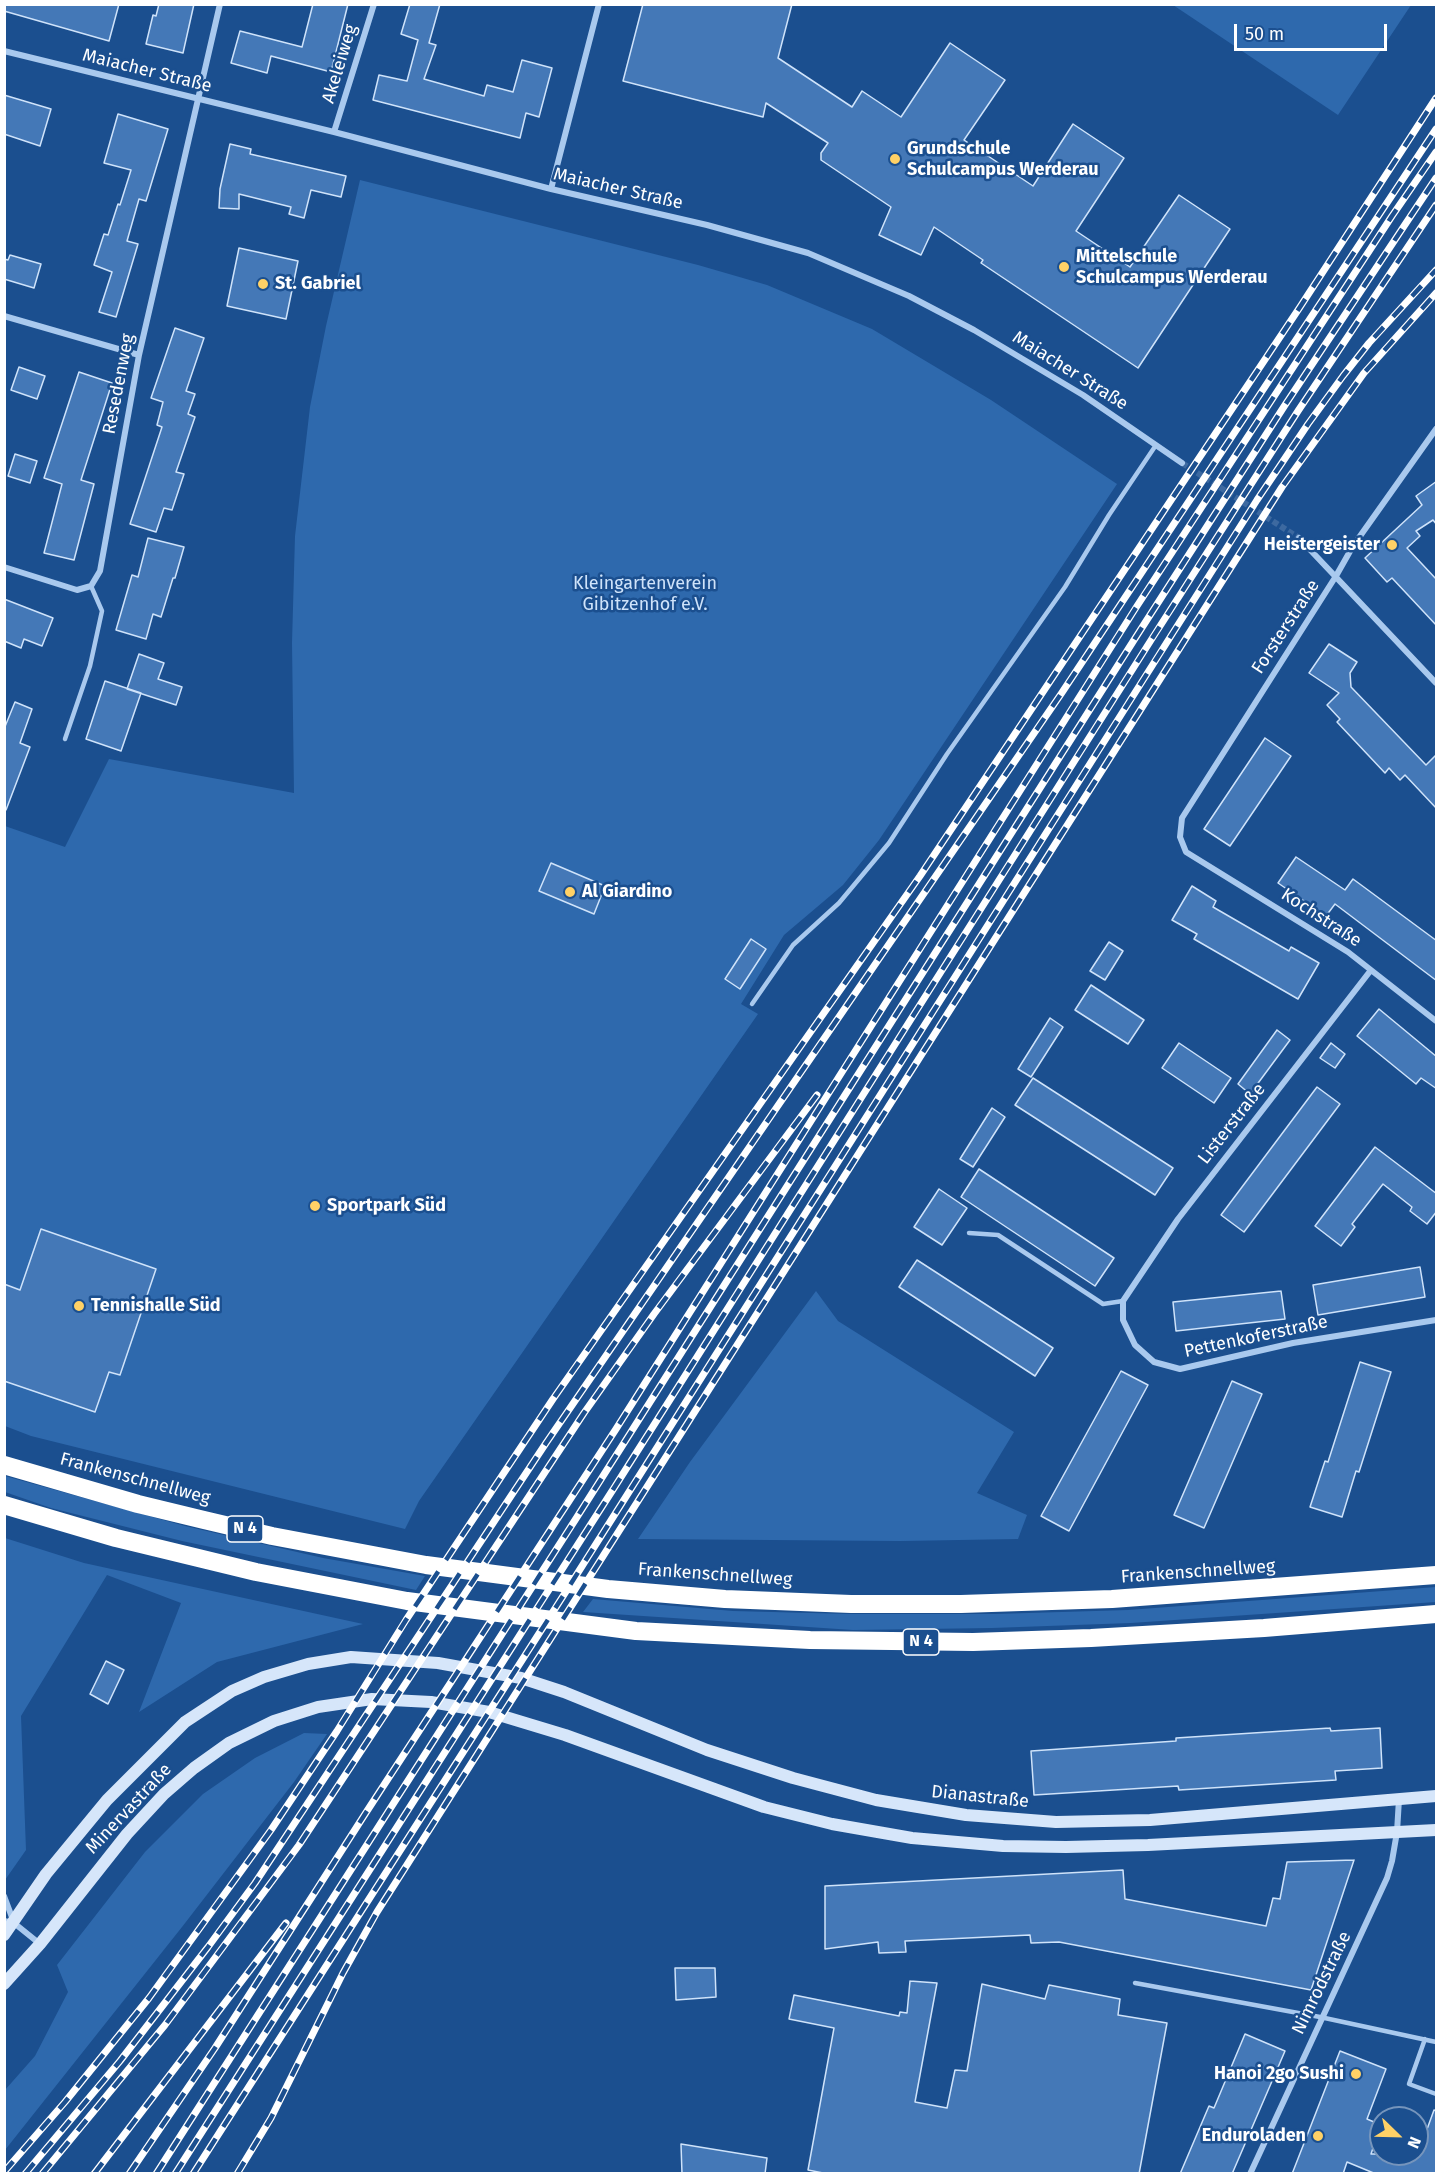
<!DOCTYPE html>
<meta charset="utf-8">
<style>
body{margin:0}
#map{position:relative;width:1441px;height:2178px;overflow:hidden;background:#1b4f8f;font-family:"Fira Sans",sans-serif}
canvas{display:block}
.frame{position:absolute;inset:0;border:6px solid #fff;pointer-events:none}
.north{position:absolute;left:1369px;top:2106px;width:60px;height:60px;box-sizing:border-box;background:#1b4f8f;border:2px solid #7695bc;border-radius:50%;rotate:113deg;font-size:16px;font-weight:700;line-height:24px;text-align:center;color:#fff}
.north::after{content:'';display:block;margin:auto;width:21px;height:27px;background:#ffd166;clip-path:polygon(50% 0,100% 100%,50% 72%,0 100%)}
.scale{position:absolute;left:1234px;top:24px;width:153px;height:27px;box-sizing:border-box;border:3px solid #fff;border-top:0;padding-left:8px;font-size:18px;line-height:21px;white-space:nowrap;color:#fff;-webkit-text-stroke:4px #1b4f8f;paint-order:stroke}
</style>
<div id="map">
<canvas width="1441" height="2178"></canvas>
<div class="frame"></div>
<div class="north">N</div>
<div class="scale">50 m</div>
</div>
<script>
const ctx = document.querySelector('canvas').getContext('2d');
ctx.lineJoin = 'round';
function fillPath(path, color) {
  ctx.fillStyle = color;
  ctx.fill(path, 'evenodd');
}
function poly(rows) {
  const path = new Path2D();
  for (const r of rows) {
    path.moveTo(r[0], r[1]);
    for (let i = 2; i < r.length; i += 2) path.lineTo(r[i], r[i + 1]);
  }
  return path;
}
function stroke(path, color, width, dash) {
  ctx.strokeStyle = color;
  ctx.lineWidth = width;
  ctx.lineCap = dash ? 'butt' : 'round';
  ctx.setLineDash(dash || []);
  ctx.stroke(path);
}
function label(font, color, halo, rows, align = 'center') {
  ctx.font = font + ' "Fira Sans",sans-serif';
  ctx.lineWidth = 5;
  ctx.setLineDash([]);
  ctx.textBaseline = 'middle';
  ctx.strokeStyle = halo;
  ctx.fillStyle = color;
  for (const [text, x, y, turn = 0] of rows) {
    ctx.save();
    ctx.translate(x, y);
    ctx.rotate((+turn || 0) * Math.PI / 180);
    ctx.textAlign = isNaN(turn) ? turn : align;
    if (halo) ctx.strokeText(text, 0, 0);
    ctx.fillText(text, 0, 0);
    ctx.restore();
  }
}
fillPath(poly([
 [1173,5,1411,5,1338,115],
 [360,180,698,265,767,285,872,329,991,400,1117,484,879,840,843,885,784,935,741,1004,758,1014,419,1501,405,1529,31,1436,5,1426,5,826,65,847,109,759,294,793,292,643,295,536,310,407,326,326],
 [816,1291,838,1321,1014,1432,977,1493,1027,1515,1018,1539,901,1541,638,1539,690,1462],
 [5,1476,185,1526,323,1558,425,1576,416,1590,182,1541,51,1508,5,1492],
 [5,1538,84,1563,363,1624,217,1662,139,1712,181,1603,107,1575,21,1716,26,1850,5,1880],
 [1436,1587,1436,1602,1131,1623,992,1628,853,1630,583,1612,593,1599,733,1611,850,1614,995,1614,1128,1610],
 [304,1733,327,1734,294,1782,182,1927,5,2150,5,2090,35,2056,68,1992,57,1965,145,1852,203,1794,255,1758]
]), '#2e69ad');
const building = poly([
 [4,4,119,4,109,41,4,11,4,4],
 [159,4,194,4,183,53,146,44,153,15,156,16,159,4],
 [313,4,348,4,331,72,271,56,267,73,231,63,240,31,302,47,313,4],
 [410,4,440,4,429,43,436,45,424,79,484,96,487,85,513,92,522,60,552,68,539,117,526,113,520,138,373,100,379,75,407,81,418,40,401,34,410,4],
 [643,4,792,4,778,58,852,107,862,91,901,117,950,43,1005,80,964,140,1033,186,1073,124,1124,158,1076,231,1130,267,1179,195,1230,229,1138,368,981,263,983,260,934,227,921,255,879,235,891,207,821,160,821,153,828,143,766,103,763,117,623,81,643,4],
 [4,95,51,109,40,146,4,134,4,95],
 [118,114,168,129,146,201,139,199,127,241,138,244,116,317,99,312,112,272,94,265,104,234,108,235,118,204,120,205,131,170,104,163,118,114],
 [230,144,251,149,250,154,346,176,341,197,311,190,304,218,289,214,291,207,239,194,239,209,219,208,220,189,230,144],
 [239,248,298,261,286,319,227,306,239,248],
 [10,255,41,264,34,288,4,279,4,259,8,260,10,255],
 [175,328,204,338,186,391,195,394,188,414,195,417,176,472,184,474,172,510,164,508,156,532,130,524,162,427,157,425,163,402,151,398,175,328],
 [19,367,45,376,37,399,11,390,19,367],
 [79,372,112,383,81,480,94,484,74,560,44,553,62,484,44,478,79,372],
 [15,454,37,461,30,483,8,476,15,454],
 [1437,481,1437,525,1433,520,1416,531,1420,536,1407,548,1437,580,1437,626,1392,578,1387,582,1365,558,1422,505,1416,496,1437,481],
 [148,538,184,547,175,578,173,578,161,617,153,614,146,639,116,630,132,575,138,577,148,538],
 [4,599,53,618,42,646,24,639,21,648,4,641,4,599],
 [1329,644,1357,662,1350,673,1351,687,1426,765,1437,754,1437,809,1405,775,1400,780,1389,768,1385,773,1337,722,1340,719,1327,705,1339,693,1309,673,1329,644],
 [139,654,164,663,158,679,182,687,176,705,127,689,139,654],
 [105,681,141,693,121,751,86,739,105,681],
 [15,702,32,709,20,743,30,747,6,810,4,810,4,729,15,702],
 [1265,738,1291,756,1230,846,1204,829,1265,738],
 [1296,857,1345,890,1353,879,1437,941,1437,981,1335,904,1326,916,1278,883,1296,857],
 [551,863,605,886,594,914,539,891,551,863],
 [1192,886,1216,901,1213,907,1289,951,1291,947,1319,963,1298,999,1194,939,1197,934,1172,920,1192,886],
 [751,939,766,949,740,989,725,979,751,939],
 [1109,942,1123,951,1105,980,1090,971,1109,942],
 [1091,985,1144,1020,1128,1044,1075,1010,1091,985],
 [1379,1009,1437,1057,1437,1089,1421,1078,1416,1084,1357,1036,1379,1009],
 [1050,1018,1063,1027,1031,1077,1018,1069,1050,1018],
 [1277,1030,1290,1040,1250,1094,1238,1084,1277,1030],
 [1179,1043,1231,1078,1214,1103,1162,1068,1179,1043],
 [1331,1043,1345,1054,1335,1068,1320,1058,1331,1043],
 [1033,1078,1173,1168,1155,1195,1015,1105,1033,1078],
 [1317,1087,1340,1104,1244,1232,1221,1215,1317,1087],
 [992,1108,1005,1117,973,1167,960,1159,992,1108],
 [1375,1147,1437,1194,1437,1211,1427,1224,1410,1211,1412,1207,1383,1184,1352,1224,1355,1227,1341,1246,1315,1226,1375,1147],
 [979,1169,1114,1258,1095,1286,961,1197,979,1169],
 [939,1189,967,1208,942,1245,914,1227,939,1189],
 [41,1229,156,1269,120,1375,109,1372,95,1412,4,1381,4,1284,20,1290,41,1229],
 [917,1260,1053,1348,1035,1376,899,1287,917,1260],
 [1420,1267,1425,1297,1318,1315,1313,1285,1420,1267],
 [1281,1291,1285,1319,1176,1331,1173,1302,1281,1291],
 [1360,1362,1391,1372,1359,1472,1356,1471,1342,1517,1310,1507,1325,1461,1328,1462,1360,1362],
 [1121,1371,1148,1385,1069,1531,1041,1516,1121,1371],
 [1232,1381,1262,1394,1204,1528,1174,1515,1232,1381],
 [106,1661,124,1670,108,1704,90,1694,106,1661],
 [1330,1728,1331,1731,1380,1728,1382,1768,1335,1771,1336,1780,1179,1790,1178,1786,1034,1795,1031,1751,1176,1741,1176,1738,1330,1728],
 [1354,1860,1311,1990,1059,1942,1031,1943,1030,1935,905,1941,906,1952,879,1953,878,1942,825,1949,825,1886,1123,1870,1125,1899,1266,1926,1273,1898,1280,1899,1287,1862,1354,1860],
 [675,1968,715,1968,716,1997,676,2000,675,1968],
 [910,1981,937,1983,915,2102,947,2108,955,2070,967,2071,982,1984,1045,1999,1049,1985,1120,1999,1118,2015,1167,2023,1139,2174,828,2174,808,2170,834,2028,789,2019,794,1995,899,2016,900,2012,907,2013,910,1981],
 [1245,2034,1285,2051,1232,2174,1180,2174,1209,2106,1214,2108,1245,2034],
 [1340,2051,1386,2069,1367,2119,1381,2125,1371,2154,1417,2154,1417,2142,1422,2143,1434,2110,1437,2111,1437,2174,1376,2174,1347,2162,1343,2174,1292,2174,1340,2051],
 [681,2144,767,2158,765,2174,682,2174,681,2144]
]);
fillPath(building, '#4478b7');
stroke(building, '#cfe3fa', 1.5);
stroke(poly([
 [1182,463,1299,538]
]), '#3d69a0', 6, [6, 3]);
stroke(poly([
 [65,739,90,666,102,611,91,586],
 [752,1004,793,945,839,903,889,843,947,754,1065,587,1109,515,1156,445],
 [969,1233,998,1235,1103,1304,1123,1301],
 [1135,1983,1320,2017,1436,2042],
 [1425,2039,1409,2084,1436,2094]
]), '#a9c9ee', 4.5);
stroke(poly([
 [4,51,334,132,551,189,707,225,808,253,909,296,974,330,1083,395,1182,463],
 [334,132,374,4],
 [551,189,599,4],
 [4,316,139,355],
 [1436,429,1353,546,1336,576,1182,818,1180,837,1186,852,1348,952,1436,1021],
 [1299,538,1436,683],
 [4,567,77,590,91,586,100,571,139,355,220,4],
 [1371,970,1178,1219,1123,1301,1123,1320,1135,1345,1154,1362,1180,1369,1293,1343,1436,1320],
 [4,1896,13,1920],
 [4,1921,14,1923,40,1944],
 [1250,2174,1387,1878,1392,1861,1397,1832,1399,1799]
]), '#a9c9ee', 6);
stroke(poly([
 [4,1935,46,1874,107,1800,185,1722,232,1691,264,1677,308,1664,351,1657,438,1663,521,1678,564,1692,707,1750,793,1778,876,1800,966,1815,1056,1822,1150,1820,1436,1796],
 [4,1984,40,1944,127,1834,164,1794,194,1768,229,1743,274,1721,318,1707,372,1699,431,1702,489,1712,565,1735,764,1807,832,1824,912,1838,1003,1846,1066,1847,1148,1845,1436,1830]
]), '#d6e6fa', 12);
stroke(poly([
 [4,1465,138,1504,204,1520,272,1536,426,1565,608,1589,725,1599,851,1604,961,1604,1112,1599,1436,1575],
 [4,1505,116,1538,256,1572,407,1601,636,1631,810,1640,973,1642,1091,1638,1264,1628,1436,1614]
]), '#fff', 18);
const rail = poly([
 [4,2172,65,2102,149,1998,271,1830,337,1731,406,1620,553,1399,920,876,1300,307,1436,98],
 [25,2174,120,2061,208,1947,255,1883,546,1443,1061,694,1436,129],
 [42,2174,165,2025,299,1845,584,1413,654,1314,817,1095],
 [94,2174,286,1923],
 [129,2174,215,2048,367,1811,616,1429,1137,606,1392,216,1436,152],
 [156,2174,577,1517,1134,640,1285,405,1436,178],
 [175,2174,614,1488,1153,637,1298,411,1436,205],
 [193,2174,565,1593,1257,500,1308,424,1343,376,1369,343,1436,270],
 [237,2174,271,2118,343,1973,377,1912,1282,487,1364,373,1436,293]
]);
stroke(rail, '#fff', 7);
stroke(rail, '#1b4f8f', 4.5, [14]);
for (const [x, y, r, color] of [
 [895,159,6,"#ffd166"],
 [1064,267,6,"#ffd166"],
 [263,284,6,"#ffd166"],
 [1392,545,6,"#ffd166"],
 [570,892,6,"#ffd166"],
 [315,1206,6,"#ffd166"],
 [79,1306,6,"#ffd166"],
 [1356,2074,6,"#ffd166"],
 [1318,2136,6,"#ffd166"]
]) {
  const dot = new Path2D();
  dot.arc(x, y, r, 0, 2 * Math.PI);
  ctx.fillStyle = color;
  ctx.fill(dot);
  stroke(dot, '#1b4f8f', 2);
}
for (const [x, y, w] of [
 [245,1529,36],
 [921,1642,36]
]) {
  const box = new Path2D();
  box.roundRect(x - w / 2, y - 13, w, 26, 4.5);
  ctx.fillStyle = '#1b4f8f';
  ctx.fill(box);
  stroke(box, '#fff', 1.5);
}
label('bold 16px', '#fff', null, [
 ["N 4",245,1529],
 ["N 4",921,1642]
]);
label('18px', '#fff', '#1b4f8f', [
 ["Akeleiweg",340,64,-73],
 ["Maiacher Straße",147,71,14],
 ["Maiacher Straße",618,189,13],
 ["Maiacher Straße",1070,371,32],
 ["Resedenweg",119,384,-79],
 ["Forsterstraße",1286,627,-57],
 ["Kochstraße",1321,918,33],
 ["Listerstraße",1232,1124,-52],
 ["Pettenkoferstraße",1256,1337,-12],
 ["Frankenschnellweg",135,1479,15],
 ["Frankenschnellweg",1198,1572,-4],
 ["Frankenschnellweg",715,1575,4],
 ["Dianastraße",980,1797,6],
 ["Minervastraße",129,1809,-47],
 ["Nimrodstraße",1322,1983,-64]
]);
label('bold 18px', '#fff', '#1b4f8f', [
 ["Grundschule",907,149],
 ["Schulcampus Werderau",907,170],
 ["Mittelschule",1076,257],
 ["Schulcampus Werderau",1076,278],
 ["St. Gabriel",275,284],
 ["Heistergeister",1380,545,"right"],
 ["Al Giardino",582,892],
 ["Sportpark Süd",327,1206],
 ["Tennishalle Süd",91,1306],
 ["Hanoi 2go Sushi",1344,2074,"right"],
 ["Enduroladen",1306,2136,"right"]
], 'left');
label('18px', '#cfe3fa', '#1b4f8f', [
 ["Kleingartenverein",645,584],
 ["Gibitzenhof e.V.",645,605]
]);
</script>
